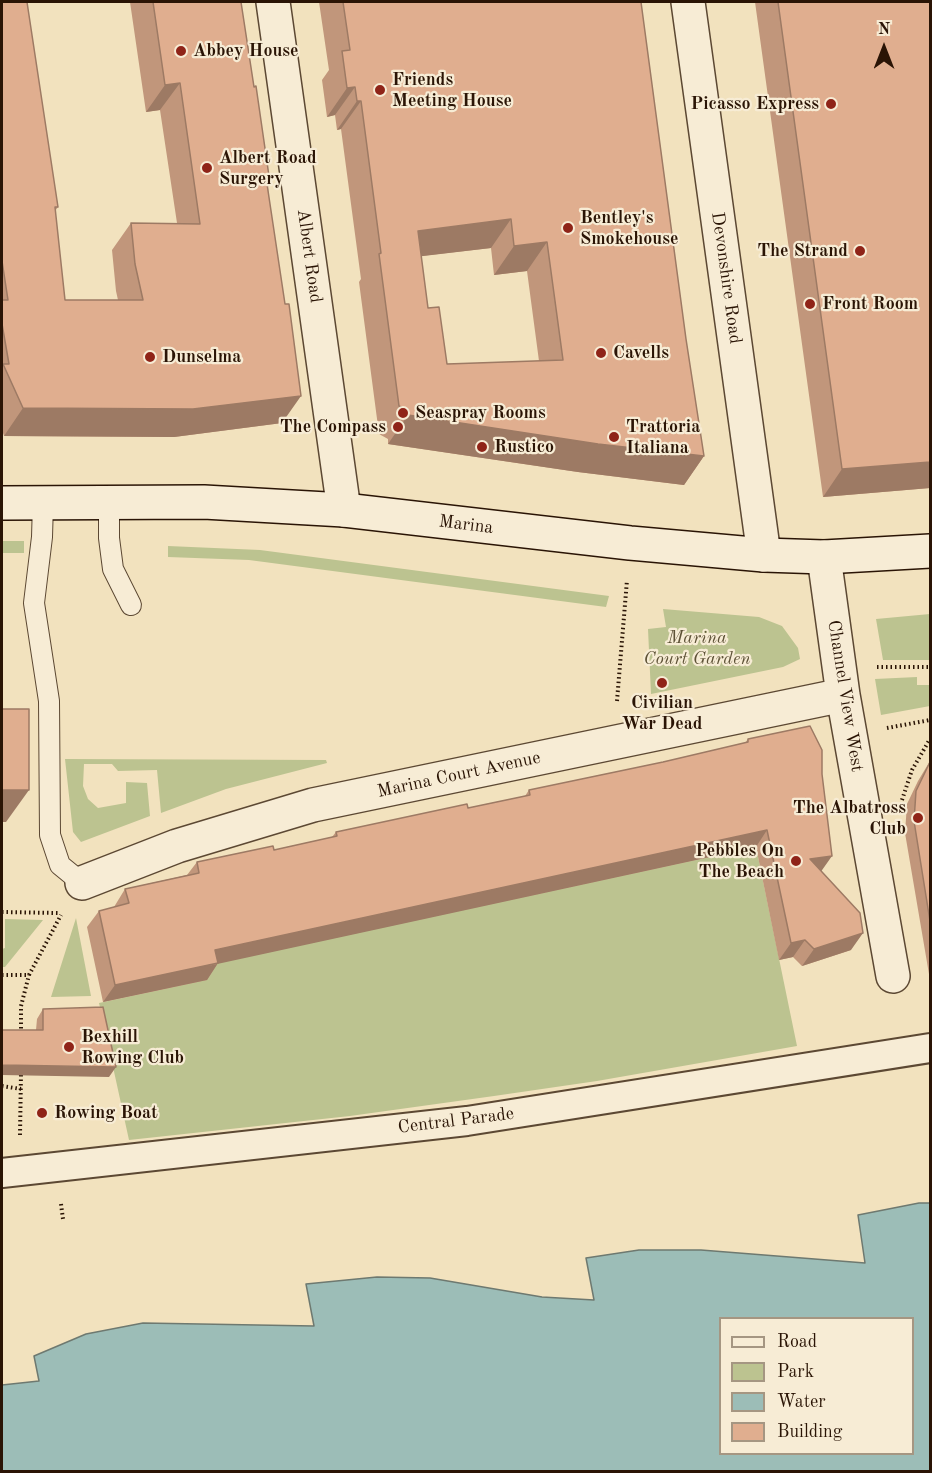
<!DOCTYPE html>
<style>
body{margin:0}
#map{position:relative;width:932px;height:1473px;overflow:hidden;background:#f2e2be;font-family:"Old Standard TT",serif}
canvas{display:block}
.frame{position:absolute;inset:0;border:3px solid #2a1405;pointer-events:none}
.legend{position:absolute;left:719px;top:1317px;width:195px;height:138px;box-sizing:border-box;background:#f7ecd5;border:2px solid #a59682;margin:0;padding:8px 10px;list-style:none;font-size:18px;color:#2a1405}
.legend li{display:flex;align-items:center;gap:12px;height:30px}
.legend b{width:30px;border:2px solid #a59682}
.north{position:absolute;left:854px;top:18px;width:60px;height:60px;-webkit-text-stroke:4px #f7ecd5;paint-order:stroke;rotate:0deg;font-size:16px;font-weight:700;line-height:24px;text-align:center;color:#2a1405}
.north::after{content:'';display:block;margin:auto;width:21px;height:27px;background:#2a1405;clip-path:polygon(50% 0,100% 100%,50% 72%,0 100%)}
</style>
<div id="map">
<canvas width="932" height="1473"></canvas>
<div class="frame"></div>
<ul class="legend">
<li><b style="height:8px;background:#f7ecd5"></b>Road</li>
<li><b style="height:16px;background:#bcc390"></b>Park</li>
<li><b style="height:16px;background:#9cbdb7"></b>Water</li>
<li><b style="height:16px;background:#e0ae8f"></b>Building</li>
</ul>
<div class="north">N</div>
</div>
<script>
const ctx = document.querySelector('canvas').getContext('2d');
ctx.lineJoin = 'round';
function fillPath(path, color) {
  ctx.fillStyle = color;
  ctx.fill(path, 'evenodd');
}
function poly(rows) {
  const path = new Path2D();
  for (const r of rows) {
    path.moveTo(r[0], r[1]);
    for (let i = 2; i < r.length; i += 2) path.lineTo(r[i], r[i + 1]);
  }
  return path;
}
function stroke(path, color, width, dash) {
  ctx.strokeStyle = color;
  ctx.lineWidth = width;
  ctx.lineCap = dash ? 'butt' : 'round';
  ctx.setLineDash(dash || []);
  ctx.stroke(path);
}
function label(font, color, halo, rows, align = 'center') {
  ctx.font = font + ' "Old Standard TT",serif';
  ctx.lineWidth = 4.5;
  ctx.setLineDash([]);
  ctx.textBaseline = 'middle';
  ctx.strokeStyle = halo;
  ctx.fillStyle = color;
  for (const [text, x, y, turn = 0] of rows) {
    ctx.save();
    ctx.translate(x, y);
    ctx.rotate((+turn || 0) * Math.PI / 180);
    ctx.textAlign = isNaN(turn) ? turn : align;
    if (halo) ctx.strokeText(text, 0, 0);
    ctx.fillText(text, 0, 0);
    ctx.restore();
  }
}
fillPath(poly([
 [2,541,24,541,24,553,2,553],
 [168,546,260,550,609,596,606,607,249,560,168,557],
 [663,609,759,617,782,626,798,648,800,659,783,667,651,694,648,629,666,627],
 [930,614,930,660,883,660,876,619],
 [917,677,917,685,930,685,930,706,881,715,875,679],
 [65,759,326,760,327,763,226,789,161,813,157,770,118,771,112,764,84,764,83,786,88,799,98,808,126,803,126,782,147,783,150,816,81,842,73,832],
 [756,847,797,1046,597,1081,494,1096,350,1116,129,1140,99,1003,206,980,203,966],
 [76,918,91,996,51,997],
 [5,919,43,920,5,967,2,967,2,949,5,948]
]), '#bcc390');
const water = poly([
 [919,1203,930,1203,930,1471,2,1471,2,1385,39,1381,34,1356,86,1334,143,1323,314,1326,306,1284,377,1277,430,1278,542,1297,594,1300,586,1258,639,1250,701,1250,865,1263,858,1215,919,1203],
 [720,1318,912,1318,912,1454,720,1454,720,1318]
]);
fillPath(water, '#9cbdb7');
stroke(water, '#6e7970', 1.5);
const service = poly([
 [43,503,42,537,34,603,49,701,50,835,60,865,82,883],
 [109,503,109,538,113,569,131,605]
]);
const pedestrian = poly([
 [2,1173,467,1121,930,1048]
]);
const minor = poly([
 [273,2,344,510],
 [688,2,764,555],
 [824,557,843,695,893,976],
 [82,883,177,846,313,805,843,695]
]);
const secondary = poly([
 [2,503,204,502,344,510,630,543,764,555,824,557,930,551]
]);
stroke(service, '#5c4833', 22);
stroke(pedestrian, '#5c4833', 32);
stroke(minor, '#5c4833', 36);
stroke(secondary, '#2a1405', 36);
stroke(poly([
 [877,667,930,667],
 [617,701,627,580],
 [887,728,930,720],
 [902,800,912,770,930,739],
 [2,912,58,913],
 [2,975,29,975,61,915],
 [21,1033,21,1006,29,975],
 [2,1086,21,1089],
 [20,1135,21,1073],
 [61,1204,63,1219]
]), '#2a1405', 4, [1.5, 3]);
stroke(service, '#f7ecd5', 20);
stroke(pedestrian, '#f7ecd5', 28);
stroke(minor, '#f7ecd5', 33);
stroke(secondary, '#f7ecd5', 33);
fillPath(poly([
 [2,2,58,207,55,211,65,300,118,300,116,291,112,250,131,223,177,223,160,110,146,112,130,2,241,2,254,87,270,183,268,187,282,423,174,437,4,436,2,430],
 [319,2,641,2,686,339,704,456,684,485,578,472,388,444,388,439,379,434,359,282,361,279,341,129,337,130,335,115,327,117,322,80,329,70],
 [491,248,494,275,527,271,539,361,447,364,428,308,421,256],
 [755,2,930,2,930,488,823,497],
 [748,739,821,871,851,950,802,966,793,957,779,960,756,847,218,963,207,980,103,1002,87,927,99,911,114,907,125,889,187,875,197,862,274,850,332,837,336,832,468,808,525,796,529,790,663,762,745,743],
 [930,761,930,980,905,833,907,804,918,781],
 [43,1009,109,1077,36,1030,37,1019]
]), '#c1967b');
fillPath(poly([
 [180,83,160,110,146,112,165,85],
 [355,87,335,115,327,117,347,88],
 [357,101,361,101,341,129,337,130],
 [511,219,491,248,398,259,418,231],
 [547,242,527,271,494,275,514,246],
 [301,396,282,423,174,437,4,436,23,408],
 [408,415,704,456,684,485,578,472,388,444],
 [930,462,930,488,823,497,842,469],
 [2,790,29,790,6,822,2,822],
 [767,830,756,847,208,966,218,963,207,980,103,1002,115,985,215,950],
 [832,856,820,873,810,859],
 [863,933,851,950,802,966,814,949],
 [805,940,793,957,779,960,791,943],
 [2,1065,116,1067,109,1077,2,1075]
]), '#9d7a64');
const building = poly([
 [2,2,27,2,58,207,55,207,65,300,143,300,135,264,131,223,200,224,180,83,165,85,153,2,241,2,254,87,256,86,270,183,267,184,285,304,289,304,301,396,193,409,23,408,3,364,9,364,2,324,2,300,8,300,2,261,2,2],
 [343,2,641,2,686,339,704,456,598,444,408,415,408,410,399,406,379,254,381,253,361,101,357,101,355,87,347,88,342,51,350,50,343,2],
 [511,219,514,246,547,242,563,360,447,364,439,307,428,308,418,231,511,219],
 [778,2,930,2,930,462,842,469,778,2],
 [2,709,29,709,29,790,2,790,2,709],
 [810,726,822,750,822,774,832,856,810,859,860,913,863,933,814,949,805,940,791,943,767,830,215,950,218,963,115,985,99,911,129,903,125,889,199,873,197,862,273,846,274,850,337,836,336,832,467,804,468,808,530,795,529,790,663,762,748,742,748,739,810,726],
 [930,762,930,921,914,821,916,791,930,762],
 [103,1007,116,1067,2,1065,2,1030,43,1030,43,1009,103,1007]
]);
fillPath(building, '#e0ae8f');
stroke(building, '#9d7a64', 1.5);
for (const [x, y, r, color] of [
 [181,51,6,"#8f2418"],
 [380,90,6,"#8f2418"],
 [831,104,6,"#8f2418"],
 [207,168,6,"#8f2418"],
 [568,228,6,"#8f2418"],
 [860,251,6,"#8f2418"],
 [810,304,6,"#8f2418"],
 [601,353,6,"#8f2418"],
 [150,357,6,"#8f2418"],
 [403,413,6,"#8f2418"],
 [398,427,6,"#8f2418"],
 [614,437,6,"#8f2418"],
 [482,447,6,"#8f2418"],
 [662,683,6,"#8f2418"],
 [918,818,6,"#8f2418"],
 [796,861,6,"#8f2418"],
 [69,1047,6,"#8f2418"],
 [42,1113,6,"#8f2418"]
]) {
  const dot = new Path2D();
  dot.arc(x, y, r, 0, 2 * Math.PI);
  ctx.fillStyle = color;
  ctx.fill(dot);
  stroke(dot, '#f7ecd5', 2);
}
label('bold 18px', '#2a1405', '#f7ecd5', [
 ["Abbey House",193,51],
 ["Friends",392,80],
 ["Meeting House",392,101],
 ["Picasso Express",819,104,"right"],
 ["Albert Road",219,158],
 ["Surgery",219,179],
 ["Bentley's",580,218],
 ["Smokehouse",580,239],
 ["The Strand",848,251,"right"],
 ["Front Room",822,304],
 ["Cavells",613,353],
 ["Dunselma",162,357],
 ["Seaspray Rooms",415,413],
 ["The Compass",386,427,"right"],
 ["Trattoria",626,427],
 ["Italiana",626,448],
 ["Rustico",494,447],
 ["Civilian",662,703,"center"],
 ["War Dead",662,724,"center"],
 ["The Albatross",906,808,"right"],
 ["Club",906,829,"right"],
 ["Pebbles On",784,851,"right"],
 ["The Beach",784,872,"right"],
 ["Bexhill",81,1037],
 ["Rowing Club",81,1058],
 ["Rowing Boat",54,1113]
], 'left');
label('18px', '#2a1405', '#f7ecd5', [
 ["Albert Road",309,256,82],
 ["Devonshire Road",726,278,82],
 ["Marina",466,525,7],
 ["Channel View West",845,696,81],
 ["Marina Court Avenue",459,775,-12],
 ["Central Parade",456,1121,-7]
]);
label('italic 18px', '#5d5136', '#f7ecd5', [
 ["Marina",697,638],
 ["Court Garden",697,659]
]);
</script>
